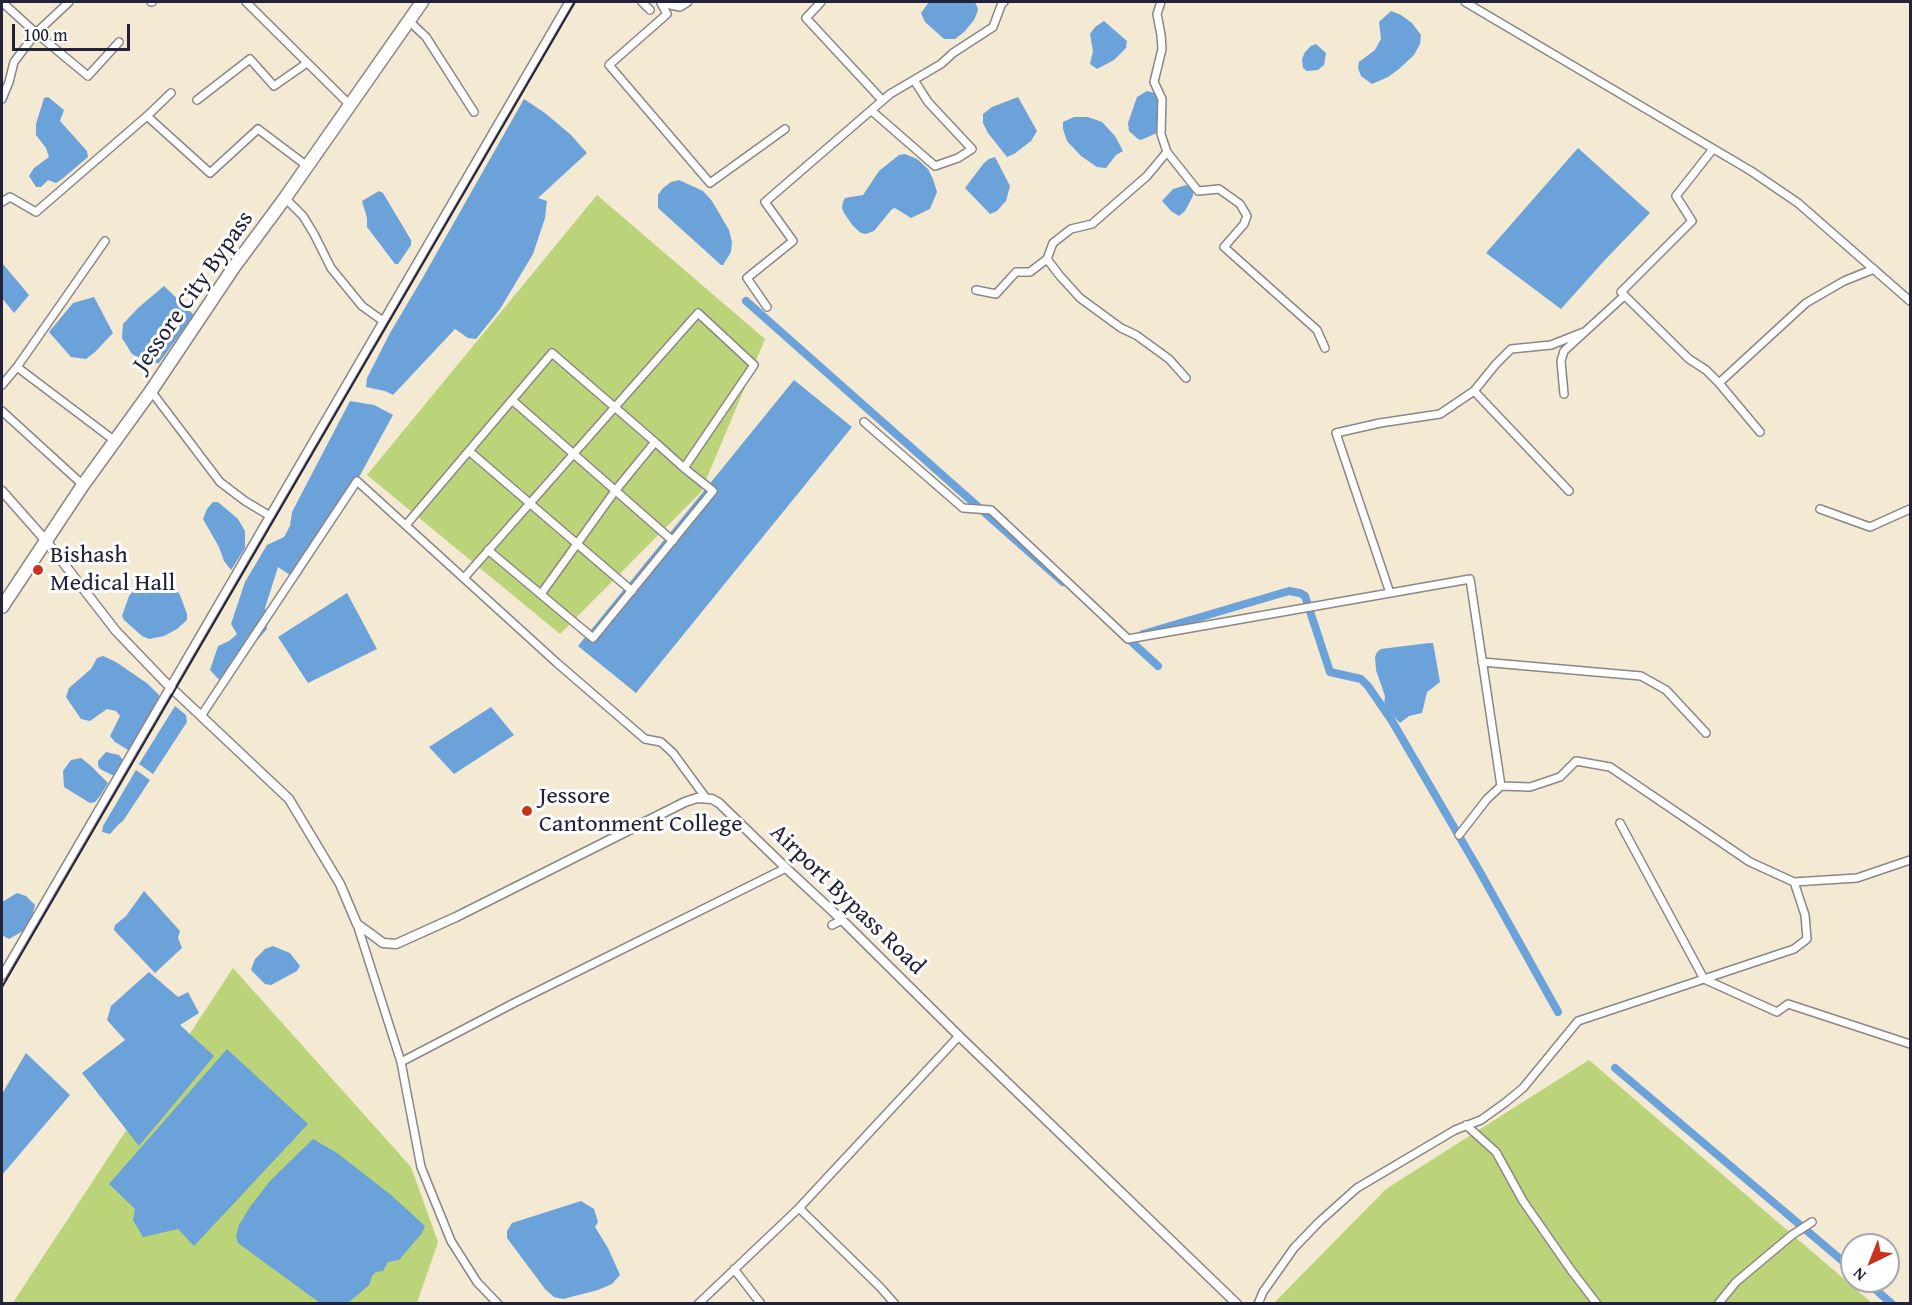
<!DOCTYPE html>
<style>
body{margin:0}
#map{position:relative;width:1912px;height:1305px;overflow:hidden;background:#f4e9d3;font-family:"Gentium Book Plus",serif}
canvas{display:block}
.frame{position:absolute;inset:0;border:3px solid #22223b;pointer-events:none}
.north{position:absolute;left:1840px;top:1233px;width:60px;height:60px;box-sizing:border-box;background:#fff;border:2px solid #a7a7b1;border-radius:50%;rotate:223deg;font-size:16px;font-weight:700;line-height:24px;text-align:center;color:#22223b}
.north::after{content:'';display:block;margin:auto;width:21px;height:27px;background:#c8321e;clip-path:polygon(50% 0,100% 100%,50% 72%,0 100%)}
.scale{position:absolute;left:12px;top:24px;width:118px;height:27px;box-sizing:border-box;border:3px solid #22223b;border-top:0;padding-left:8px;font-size:18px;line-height:21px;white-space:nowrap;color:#22223b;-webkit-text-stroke:4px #fff;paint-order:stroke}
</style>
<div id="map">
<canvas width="1912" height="1305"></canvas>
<div class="frame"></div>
<div class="north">N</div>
<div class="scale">100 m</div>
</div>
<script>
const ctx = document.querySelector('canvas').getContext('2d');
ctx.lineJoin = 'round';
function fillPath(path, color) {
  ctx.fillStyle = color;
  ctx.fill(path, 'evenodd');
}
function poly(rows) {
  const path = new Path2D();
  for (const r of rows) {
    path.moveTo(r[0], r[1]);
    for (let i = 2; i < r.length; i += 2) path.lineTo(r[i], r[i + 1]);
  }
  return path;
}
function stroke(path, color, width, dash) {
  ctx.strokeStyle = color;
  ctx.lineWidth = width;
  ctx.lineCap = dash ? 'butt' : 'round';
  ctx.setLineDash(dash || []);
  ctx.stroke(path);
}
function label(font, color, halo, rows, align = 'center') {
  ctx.font = font + ' "Gentium Book Plus",serif';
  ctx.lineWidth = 6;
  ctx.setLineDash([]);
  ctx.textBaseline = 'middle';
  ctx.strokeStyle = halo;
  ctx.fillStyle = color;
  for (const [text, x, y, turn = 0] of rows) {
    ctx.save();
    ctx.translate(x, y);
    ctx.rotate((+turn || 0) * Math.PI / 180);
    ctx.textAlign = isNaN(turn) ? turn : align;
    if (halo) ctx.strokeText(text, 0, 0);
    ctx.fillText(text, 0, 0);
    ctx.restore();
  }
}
fillPath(poly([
 [597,195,765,339,701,492,560,634,367,475],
 [233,968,411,1167,438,1242,417,1303,12,1304],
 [1589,1060,1872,1303,1273,1304,1386,1189]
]), '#bbd47a');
fillPath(poly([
 [929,2,975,2,978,9,977,13,974,20,964,32,955,39,944,39,925,22,921,13],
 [1391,11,1401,15,1412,23,1421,35,1420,44,1414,55,1399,69,1388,77,1372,84,1361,76,1358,68,1359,62,1375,50,1381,39,1379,22],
 [1104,21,1127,41,1126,48,1114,60,1097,69,1090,64,1093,51,1090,34,1095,27],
 [1316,44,1326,53,1324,65,1318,70,1307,71,1303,68,1302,59,1305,52,1311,46],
 [1147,91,1155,93,1158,101,1161,122,1159,132,1141,140,1138,139,1129,131,1128,123,1137,97],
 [48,97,64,110,60,121,87,151,88,157,62,179,56,183,48,180,41,187,36,187,29,176,34,168,49,157,46,148,36,135,36,124,44,98],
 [1018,97,1037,131,1031,141,1014,154,1007,157,988,133,983,123,983,114,992,107],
 [524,99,545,113,571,135,587,153,538,198,547,201,545,218,533,254,500,309,476,339,468,338,455,329,393,395,385,391,366,387,367,378,390,333,422,279],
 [1074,117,1088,117,1102,122,1115,136,1123,151,1116,155,1106,168,1097,167,1081,156,1067,141,1063,129,1063,122],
 [1578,148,1650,213,1603,262,1561,309,1486,253],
 [905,154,917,159,928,169,933,179,937,192,930,209,911,218,895,208,892,209,874,231,866,234,861,233,853,226,844,213,842,208,843,202,845,198,863,195,879,171,899,155],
 [995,157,1010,186,1006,201,997,211,990,214,965,188,984,163,989,159],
 [679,180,703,191,712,201,729,230,732,242,731,252,723,265,721,265,658,208,658,195,663,188,671,182],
 [1186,185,1193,190,1193,196,1185,211,1179,216,1171,211,1162,201,1173,189],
 [379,191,383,193,411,240,411,245,405,254,398,264,395,264,367,227,367,218,362,201],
 [2,263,29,295,14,313,2,298],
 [164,286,194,315,159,363,148,364,132,354,122,338,123,324,138,308],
 [94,297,113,333,95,352,86,359,71,357,49,332,73,303],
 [794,380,852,427,636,693,578,646],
 [350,401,374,405,393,415,347,499,340,508,333,524,300,576,296,579,278,567,265,608,267,629,221,682,210,670,218,646,229,641,237,634,231,624,245,582,267,545,284,537,290,526,292,512],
 [213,502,218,502,238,519,245,531,245,548,231,570,224,561,219,547,203,519,207,509],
 [141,587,156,592,176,589,180,595,187,614,187,620,177,629,164,636,149,639,142,636,124,620,122,616,129,596,134,590],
 [347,593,377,649,308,683,278,637],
 [1429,643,1433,643,1434,648,1440,682,1427,692,1422,713,1409,716,1400,723,1384,706,1385,696,1376,670,1375,657,1377,652,1381,649],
 [103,656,116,662,148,684,159,695,158,701,137,739,128,750,115,742,110,736,120,716,116,711,107,709,90,721,81,719,66,697,69,688,91,669,97,658],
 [175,706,186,715,187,722,153,774,139,764],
 [491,707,514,735,454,774,429,747],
 [106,752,119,755,124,761,114,776,100,769,98,765,98,761],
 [81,758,90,765,108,783,100,796,95,802,90,803,64,787,63,771,71,760],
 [136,770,150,780,123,821,119,824,110,834,102,832,103,826],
 [144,891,180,931,178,938,182,948,155,973,114,930,115,925,126,916],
 [17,893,26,896,35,905,32,916,23,931,9,939,2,935,2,902],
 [273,946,290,953,300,966,297,971,271,985,265,984,251,970,255,959,265,949],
 [149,972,178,997,188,992,199,1013,180,1025,214,1056,139,1146,82,1073,125,1040,107,1020,111,1006],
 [227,1049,308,1124,194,1246,178,1229,143,1237,133,1220,135,1209,109,1184],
 [26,1053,70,1095,2,1175,2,1094],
 [313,1139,337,1153,391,1195,425,1226,422,1233,399,1260,388,1262,383,1271,376,1272,372,1276,369,1285,348,1303,320,1303,238,1243,236,1236,239,1225,250,1207,270,1181],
 [581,1201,594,1209,598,1222,595,1227,608,1248,620,1275,612,1284,598,1290,563,1299,554,1297,545,1289,507,1238,507,1231,512,1223]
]), '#6aa2d9');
stroke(poly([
 [746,301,1063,582],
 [1123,634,1158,666],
 [1143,634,1289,591,1300,593,1305,596,1330,672,1361,679,1368,686,1392,721,1480,872,1558,1012],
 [1615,1068,1852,1269],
 [1866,1281,1892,1304]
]), '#6aa2d9', 8);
const minor = poly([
 [2,2,36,33,88,76,119,42],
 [151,2,152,2],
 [246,2,350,105],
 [642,2,650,10],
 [688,2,680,7,661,3,667,14,609,65,710,183,785,129],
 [821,2,806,18,882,100],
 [1161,2,1157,14,1161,35,1162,49,1154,82,1162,99,1161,134,1167,152,1147,176,1092,224,1071,229,1053,243,1047,259,1060,276,1080,298,1121,328,1136,335,1169,359,1186,378],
 [1465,2,1751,171,1798,203,1910,301],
 [409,21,426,37,474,112],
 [2,99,9,82,14,62,36,33,69,2],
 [197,100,250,59,274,86,307,63],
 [873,112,935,166,958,158,972,149,928,102,914,80],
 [147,116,210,173,258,129,307,166],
 [1713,149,1676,196,1692,221,1621,292,1689,359,1706,370,1719,383,1760,432],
 [1167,152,1198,191,1219,189,1240,204,1247,216,1244,224,1224,247,1317,330,1325,348],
 [285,198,303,216,314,234,331,268,362,306,383,321],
 [2,202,10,197,36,212,147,116,171,93],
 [976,290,996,294,1016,272,1030,272,1047,259],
 [767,307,747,278,793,241,765,202,890,94,941,64,953,53,993,27,1002,3,1004,2],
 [17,367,115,441],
 [1719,383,1806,303,1844,281,1874,269],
 [2,385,17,367,105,241],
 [151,391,220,482,245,501,270,516],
 [1474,391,1569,491],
 [1564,394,1561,361,1564,351,1624,296],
 [512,400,673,541],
 [2,411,83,485],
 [864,422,963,508,991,510,1128,639,1470,579,1501,786],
 [655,442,684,468],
 [469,451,632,591],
 [1820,509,1870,527,1910,509],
 [406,525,552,353,655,442,615,491,541,594],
 [464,578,698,313,754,365,684,468,713,491,593,638,488,550],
 [1390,593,1336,433,1380,423,1440,414,1474,391,1496,364,1511,349,1551,345,1584,332],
 [1482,662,1641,676,1666,690,1706,733],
 [201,716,357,481,557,663,645,739,661,742,673,753,706,798],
 [1620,823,1704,979,1777,1012,1788,1004,1910,1044],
 [1794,882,1857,878,1910,860],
 [357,924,401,1062,421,1167,451,1241,477,1282,498,1304],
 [832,925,842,920],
 [2,976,569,2],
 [401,1062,514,1003,786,868],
 [1466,1125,1496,1152,1523,1201,1571,1270,1597,1304],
 [734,1269,761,1304],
 [698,1304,799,1208],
 [895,1304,880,1287,799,1208,959,1036],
 [1258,1304,1263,1292,1294,1248,1319,1222,1357,1188,1455,1130,1481,1120,1506,1102,1523,1088,1578,1021,1794,949,1807,939,1805,915,1794,882,1750,862,1610,767,1576,761,1560,777,1530,787,1501,786,1487,799,1459,835],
 [1718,1304,1736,1282,1792,1235,1812,1222]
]);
const tertiary = poly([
 [2,491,47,542,116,631,164,681,289,799,340,884,357,924,371,934,383,943,396,944,456,917,685,802,697,798,712,799,719,803,786,868,842,920,959,1036,1237,1304]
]);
const trunk = poly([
 [2,607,83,485,151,391,234,267,285,198,422,2]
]);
stroke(minor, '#8b8687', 10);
stroke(tertiary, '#8b8687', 11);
stroke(trunk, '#8b8687', 15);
stroke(minor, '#fff', 7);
stroke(tertiary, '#fff', 8);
stroke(trunk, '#fff', 12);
stroke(poly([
 [2,987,575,2]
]), '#22223b', 2);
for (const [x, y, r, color] of [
 [38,570,6,"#c8321e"],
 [527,811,6,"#c8321e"]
]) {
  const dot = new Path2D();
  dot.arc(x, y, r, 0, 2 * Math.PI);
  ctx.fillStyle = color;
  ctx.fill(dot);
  stroke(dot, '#fff', 2);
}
label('24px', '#22223b', '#fff', [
 ["Jessore City Bypass",194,292,-55],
 ["Airport Bypass Road",847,900,44]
]);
label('24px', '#22223b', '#fff', [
 ["Bishash",50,556],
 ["Medical Hall",50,584],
 ["Jessore",539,797],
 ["Cantonment College",539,825]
], 'left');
</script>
